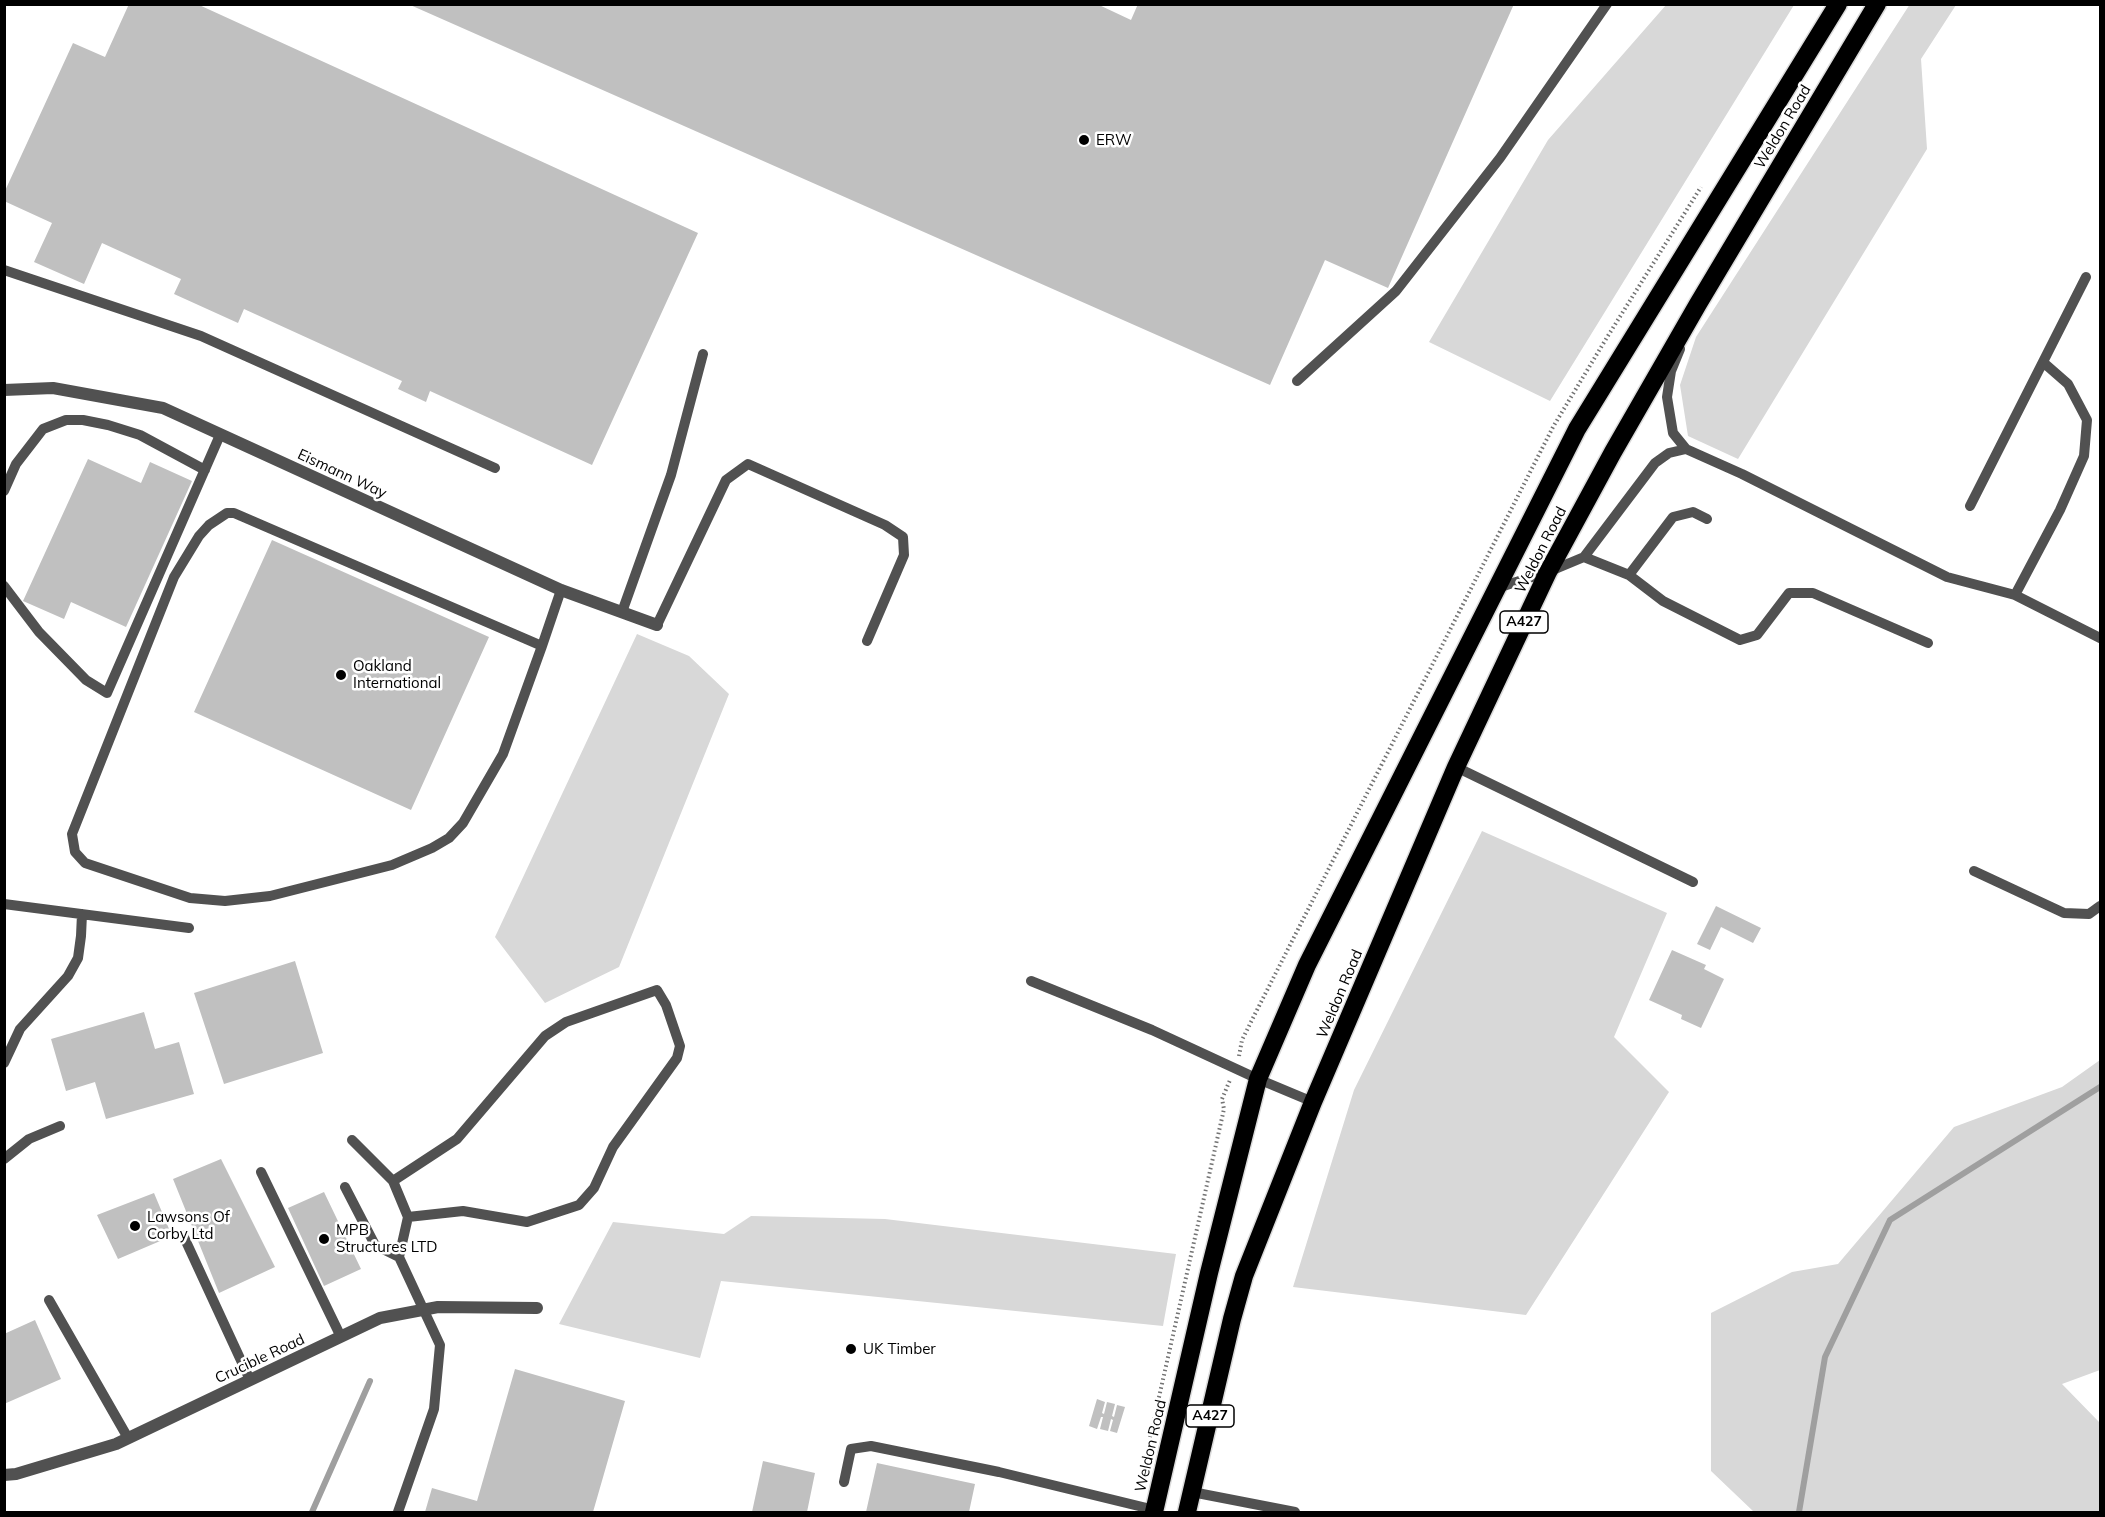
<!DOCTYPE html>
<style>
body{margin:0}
#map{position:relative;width:2105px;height:1517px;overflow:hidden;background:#fff;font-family:Mulish,sans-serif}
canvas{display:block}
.frame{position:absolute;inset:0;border:6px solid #000;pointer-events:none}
</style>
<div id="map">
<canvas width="2105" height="1517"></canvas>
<div class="frame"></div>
</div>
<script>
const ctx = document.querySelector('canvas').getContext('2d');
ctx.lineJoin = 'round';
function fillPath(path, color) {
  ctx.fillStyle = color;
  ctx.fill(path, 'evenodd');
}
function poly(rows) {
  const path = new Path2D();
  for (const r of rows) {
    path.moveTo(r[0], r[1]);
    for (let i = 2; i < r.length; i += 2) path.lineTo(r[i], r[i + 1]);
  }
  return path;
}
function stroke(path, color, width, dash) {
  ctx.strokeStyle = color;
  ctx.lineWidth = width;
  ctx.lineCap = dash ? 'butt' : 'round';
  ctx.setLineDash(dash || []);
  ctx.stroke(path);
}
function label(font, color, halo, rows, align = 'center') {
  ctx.font = font + ' Mulish,sans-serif';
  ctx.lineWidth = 5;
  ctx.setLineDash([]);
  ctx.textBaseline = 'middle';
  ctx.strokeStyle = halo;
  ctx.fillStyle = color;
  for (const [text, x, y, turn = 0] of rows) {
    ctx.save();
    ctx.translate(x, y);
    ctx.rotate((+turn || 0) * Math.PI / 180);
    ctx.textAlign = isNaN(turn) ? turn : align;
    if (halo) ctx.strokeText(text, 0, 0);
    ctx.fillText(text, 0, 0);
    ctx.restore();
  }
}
fillPath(poly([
 [1910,4,1956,5,1921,59,1927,149,1738,459,1688,436,1680,385,1696,337],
 [1666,5,1794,5,1550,401,1429,342,1548,140],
 [637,634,689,656,729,694,619,967,545,1003,495,937],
 [1482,831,1667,913,1614,1037,1669,1092,1526,1315,1293,1287,1354,1090],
 [2100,1060,2100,1370,2062,1384,2100,1423,2100,1512,1754,1512,1711,1471,1711,1313,1792,1272,1838,1264,1954,1127,2062,1087],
 [751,1216,885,1219,1176,1254,1163,1326,721,1281,700,1358,559,1324,613,1222,724,1234]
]), '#d8d8d8');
stroke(poly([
 [312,1512,370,1381],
 [1799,1512,1825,1357,1890,1220,2100,1087]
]), '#9f9f9f', 6);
fillPath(poly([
 [129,4,197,4,698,233,592,465,430,391,426,402,398,389,402,381,244,309,238,323,174,294,181,279,102,243,84,284,34,262,52,223,4,201,4,193,73,43,105,57],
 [408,4,1097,4,1131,20,1138,4,1514,4,1388,288,1325,260,1270,385],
 [88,459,141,483,150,462,192,481,126,627,71,602,64,619,23,601],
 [272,540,489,637,411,810,194,712],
 [1716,906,1761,928,1753,943,1721,927,1710,950,1697,944],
 [1672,950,1706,965,1704,969,1724,979,1701,1028,1681,1019,1682,1015,1649,1000],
 [295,961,323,1053,224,1084,194,993],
 [144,1012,155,1049,179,1042,194,1094,106,1119,95,1082,66,1091,51,1039],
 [221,1159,275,1267,219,1293,173,1179],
 [324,1192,361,1269,324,1286,288,1208],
 [154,1193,172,1236,118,1259,97,1215],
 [35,1320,61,1379,4,1404,4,1334],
 [515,1369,625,1401,593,1512,425,1512,432,1488,477,1501],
 [1097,1399,1105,1402,1102,1413,1104,1414,1107,1402,1115,1404,1112,1416,1114,1417,1117,1405,1125,1407,1117,1433,1110,1431,1113,1420,1111,1419,1108,1431,1100,1429,1103,1417,1101,1417,1097,1429,1089,1426],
 [763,1461,815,1473,807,1512,752,1512],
 [877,1463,975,1484,969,1512,866,1512]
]), '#c0c0c0');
const highway = poly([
 [1154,1512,1209,1273,1258,1079,1307,965,1577,429,1838,4],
 [1187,1512,1232,1319,1244,1276,1313,1102,1456,767,1548,572,1613,452,1698,304,1877,4]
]);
stroke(highway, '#dbdbdb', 21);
stroke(poly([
 [1239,1056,1242,1040,1255,1014,1553,427,1606,339,1701,187],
 [1150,1437,1224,1109,1222,1099,1230,1080]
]), '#737373', 4, [1.5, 3]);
stroke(poly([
 [4,270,201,336,495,468],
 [1680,349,1671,371,1667,397,1673,433,1686,449,1742,474,1947,577,2015,595,2100,638],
 [1297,381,1396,291,1500,158,1607,4],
 [4,491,16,464,43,429,66,420,83,420,108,425,140,435,205,470],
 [1970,506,2086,277],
 [1584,557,1629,575,1663,601,1740,640,1757,635,1789,593,1813,593,1928,643],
 [1629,575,1673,517,1693,512,1707,519],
 [4,586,39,632,86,680,107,693,220,435],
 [1497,588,1548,572,1584,557,1655,463,1669,453,1686,449],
 [2015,595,2060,510,2084,456,2087,420,2068,384,2044,363],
 [622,612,671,475,703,354],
 [657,625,726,480,748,464,885,525,903,537,904,555,867,641],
 [542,646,234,513,227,513,209,525,199,536,174,577,72,834,75,852,85,863,190,898,225,901,270,896,392,865,432,848,449,838,463,823,503,754,542,646,561,590],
 [1456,767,1693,882],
 [1974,871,2064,913,2089,914,2100,906],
 [4,904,189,928],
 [1031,981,1152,1030,1258,1079,1313,1102],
 [4,1063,20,1029,68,976,78,958,81,936,82,914],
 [352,1140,393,1181,408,1217,399,1257,440,1345,434,1409,398,1512],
 [4,1159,29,1139,60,1126],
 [261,1172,341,1337],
 [393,1181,457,1139,545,1036,566,1022,657,990,666,1005,680,1046,677,1058,613,1147,594,1188,579,1205,527,1222,463,1211,408,1217],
 [345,1187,375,1245,399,1257],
 [183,1235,250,1380],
 [49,1300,128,1438],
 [844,1482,851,1449,871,1446,999,1472,1155,1510],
 [1192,1492,1295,1512]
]), '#515151', 10);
stroke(poly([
 [4,390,53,388,163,408,561,590,657,625],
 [4,1475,16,1474,116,1444,380,1318,438,1307,537,1308]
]), '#515151', 12);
stroke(highway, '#000', 18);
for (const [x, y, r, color] of [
 [1084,140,6,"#000"],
 [341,675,6,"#000"],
 [135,1226,6,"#000"],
 [324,1239,6,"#000"],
 [851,1349,6,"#000"]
]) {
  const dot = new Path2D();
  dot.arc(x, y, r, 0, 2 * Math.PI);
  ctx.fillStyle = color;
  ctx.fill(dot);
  stroke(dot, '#fff', 2);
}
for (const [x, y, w] of [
 [1524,622,48],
 [1210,1416,48]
]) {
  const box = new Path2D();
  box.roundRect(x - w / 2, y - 11, w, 22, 4.5);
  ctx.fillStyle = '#fff';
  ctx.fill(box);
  stroke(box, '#000', 1.5);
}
label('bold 14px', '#000', null, [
 ["A427",1524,622],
 ["A427",1210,1416]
]);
label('15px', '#000', '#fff', [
 ["Weldon Road",1783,127,-59],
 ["Eismann Way",342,474,25],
 ["Weldon Road",1541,550,-63],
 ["Weldon Road",1340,994,-67],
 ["Crucible Road",260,1359,-25],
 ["Weldon Road",1151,1446,-77]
]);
label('15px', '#000', '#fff', [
 ["ERW",1096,140],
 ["Oakland",353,666],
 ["International",353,683],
 ["Lawsons Of",147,1217],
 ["Corby Ltd",147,1234],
 ["MPB",336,1230],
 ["Structures LTD",336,1247],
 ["UK Timber",863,1349]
], 'left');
</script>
